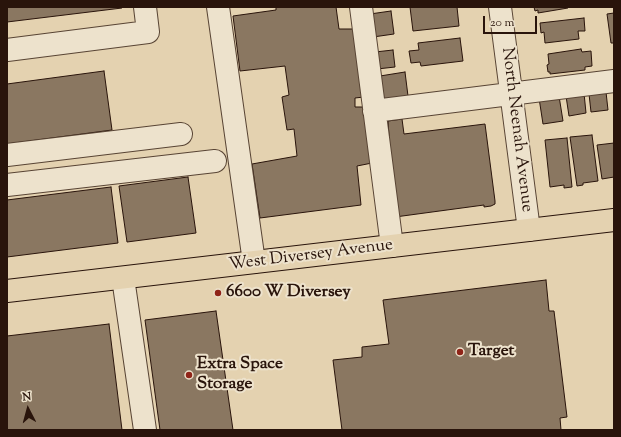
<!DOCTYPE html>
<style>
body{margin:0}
#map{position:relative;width:621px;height:437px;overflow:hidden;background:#e4d2b0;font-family:"Sorts Mill Goudy",serif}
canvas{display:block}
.frame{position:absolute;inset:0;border:8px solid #29140b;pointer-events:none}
.north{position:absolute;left:8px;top:389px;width:40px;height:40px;-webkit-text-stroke:3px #ede2cc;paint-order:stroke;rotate:354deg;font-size:11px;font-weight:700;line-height:16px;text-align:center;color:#29140b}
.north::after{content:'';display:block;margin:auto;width:14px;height:18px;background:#29140b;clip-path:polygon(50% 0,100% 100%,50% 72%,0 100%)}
.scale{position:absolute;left:483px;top:16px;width:54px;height:18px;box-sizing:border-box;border:2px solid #29140b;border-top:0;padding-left:5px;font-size:12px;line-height:14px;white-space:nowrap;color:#29140b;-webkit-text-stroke:3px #ede2cc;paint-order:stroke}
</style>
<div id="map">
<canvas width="621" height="437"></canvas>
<div class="frame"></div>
<div class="north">N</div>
<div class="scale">20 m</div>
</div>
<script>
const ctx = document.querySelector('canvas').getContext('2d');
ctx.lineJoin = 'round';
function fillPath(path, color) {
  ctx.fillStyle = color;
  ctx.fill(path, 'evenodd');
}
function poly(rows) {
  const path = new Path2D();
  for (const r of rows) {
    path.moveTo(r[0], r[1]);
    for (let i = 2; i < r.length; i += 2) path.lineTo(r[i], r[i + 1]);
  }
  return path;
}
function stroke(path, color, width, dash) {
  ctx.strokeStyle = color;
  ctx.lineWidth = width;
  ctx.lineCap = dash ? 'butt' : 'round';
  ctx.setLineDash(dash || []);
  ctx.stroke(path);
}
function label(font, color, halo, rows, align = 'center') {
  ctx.font = font + ' "Sorts Mill Goudy",serif';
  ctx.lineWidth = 4;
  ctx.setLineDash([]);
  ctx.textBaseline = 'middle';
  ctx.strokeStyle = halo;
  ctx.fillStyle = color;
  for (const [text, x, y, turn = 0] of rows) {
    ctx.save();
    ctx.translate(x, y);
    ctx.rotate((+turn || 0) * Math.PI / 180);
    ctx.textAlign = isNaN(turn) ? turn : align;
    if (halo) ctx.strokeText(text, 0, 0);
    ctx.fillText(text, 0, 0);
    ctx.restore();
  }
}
const building = poly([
 [7,7,122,7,122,8,7,22,7,7],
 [276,7,336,7,339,29,354,29,364,97,355,98,355,107,365,107,372,163,357,166,361,205,260,218,252,164,297,156,294,129,287,130,282,97,289,95,285,66,240,71,233,16,276,10,276,7],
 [410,7,457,7,459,26,413,31,410,7],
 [534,7,568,7,568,8,538,13,538,10,535,11,534,7],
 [391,11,394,34,373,37,370,14,391,11],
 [614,13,614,43,611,43,607,14,614,13],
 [584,18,585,31,578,31,579,39,545,43,544,32,541,33,540,23,584,18],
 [460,38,463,61,421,66,420,62,411,63,409,51,419,50,418,43,460,38],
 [581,49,582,52,591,51,592,66,585,67,585,70,550,74,550,72,548,72,547,65,549,64,548,54,581,49],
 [393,50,395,67,377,69,375,52,393,50],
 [104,71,112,130,7,144,7,84,104,71],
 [405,72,408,96,384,104,380,76,405,72],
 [606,92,608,110,591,112,589,94,606,92],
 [584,93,586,113,569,116,566,96,584,93],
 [559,96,563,121,543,124,539,98,559,96],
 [402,119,404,134,485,124,495,201,495,204,491,206,484,207,484,205,395,217,385,136,389,136,388,121,402,119],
 [592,135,598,181,583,183,583,185,577,186,570,137,592,135],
 [567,138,572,187,564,188,564,185,550,187,545,140,567,138],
 [614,143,614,177,602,179,597,145,614,143],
 [188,177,196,233,127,242,119,186,188,177],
 [111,187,118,243,7,257,7,200,111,187],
 [546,280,549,311,554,311,567,417,560,418,561,430,342,430,333,360,362,357,362,347,389,344,383,300,546,280],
 [216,311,233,430,160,430,145,320,216,311],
 [109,324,122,430,7,430,7,336,109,324]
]);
fillPath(building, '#8a7761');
stroke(building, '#29140b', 1);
const minor = poly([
 [218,7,254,262],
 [361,7,392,246],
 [500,7,529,230],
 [7,50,148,32,145,7],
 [374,111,614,81],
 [7,155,181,134],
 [7,185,215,161],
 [123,278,145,430]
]);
const major = poly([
 [7,291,614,220]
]);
stroke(minor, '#584434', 24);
stroke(major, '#29140b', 24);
stroke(minor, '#ede2cc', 22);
stroke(major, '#e4d2b0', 22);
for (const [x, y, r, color] of [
 [218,293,4,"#8f2418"],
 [460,352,4,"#8f2418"],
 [189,375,4,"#8f2418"]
]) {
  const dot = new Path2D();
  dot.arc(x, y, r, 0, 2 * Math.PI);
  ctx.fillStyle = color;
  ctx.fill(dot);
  stroke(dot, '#ede2cc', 1.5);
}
label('17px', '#29140b', '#ede2cc', [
 ["North Neenah Avenue",516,130,83],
 ["West Diversey Avenue",311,256,-7]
]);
label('bold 17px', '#29140b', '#ede2cc', [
 ["6600 W Diversey",226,293],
 ["Target",468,352],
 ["Extra Space",197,365],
 ["Storage",197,385]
], 'left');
</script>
